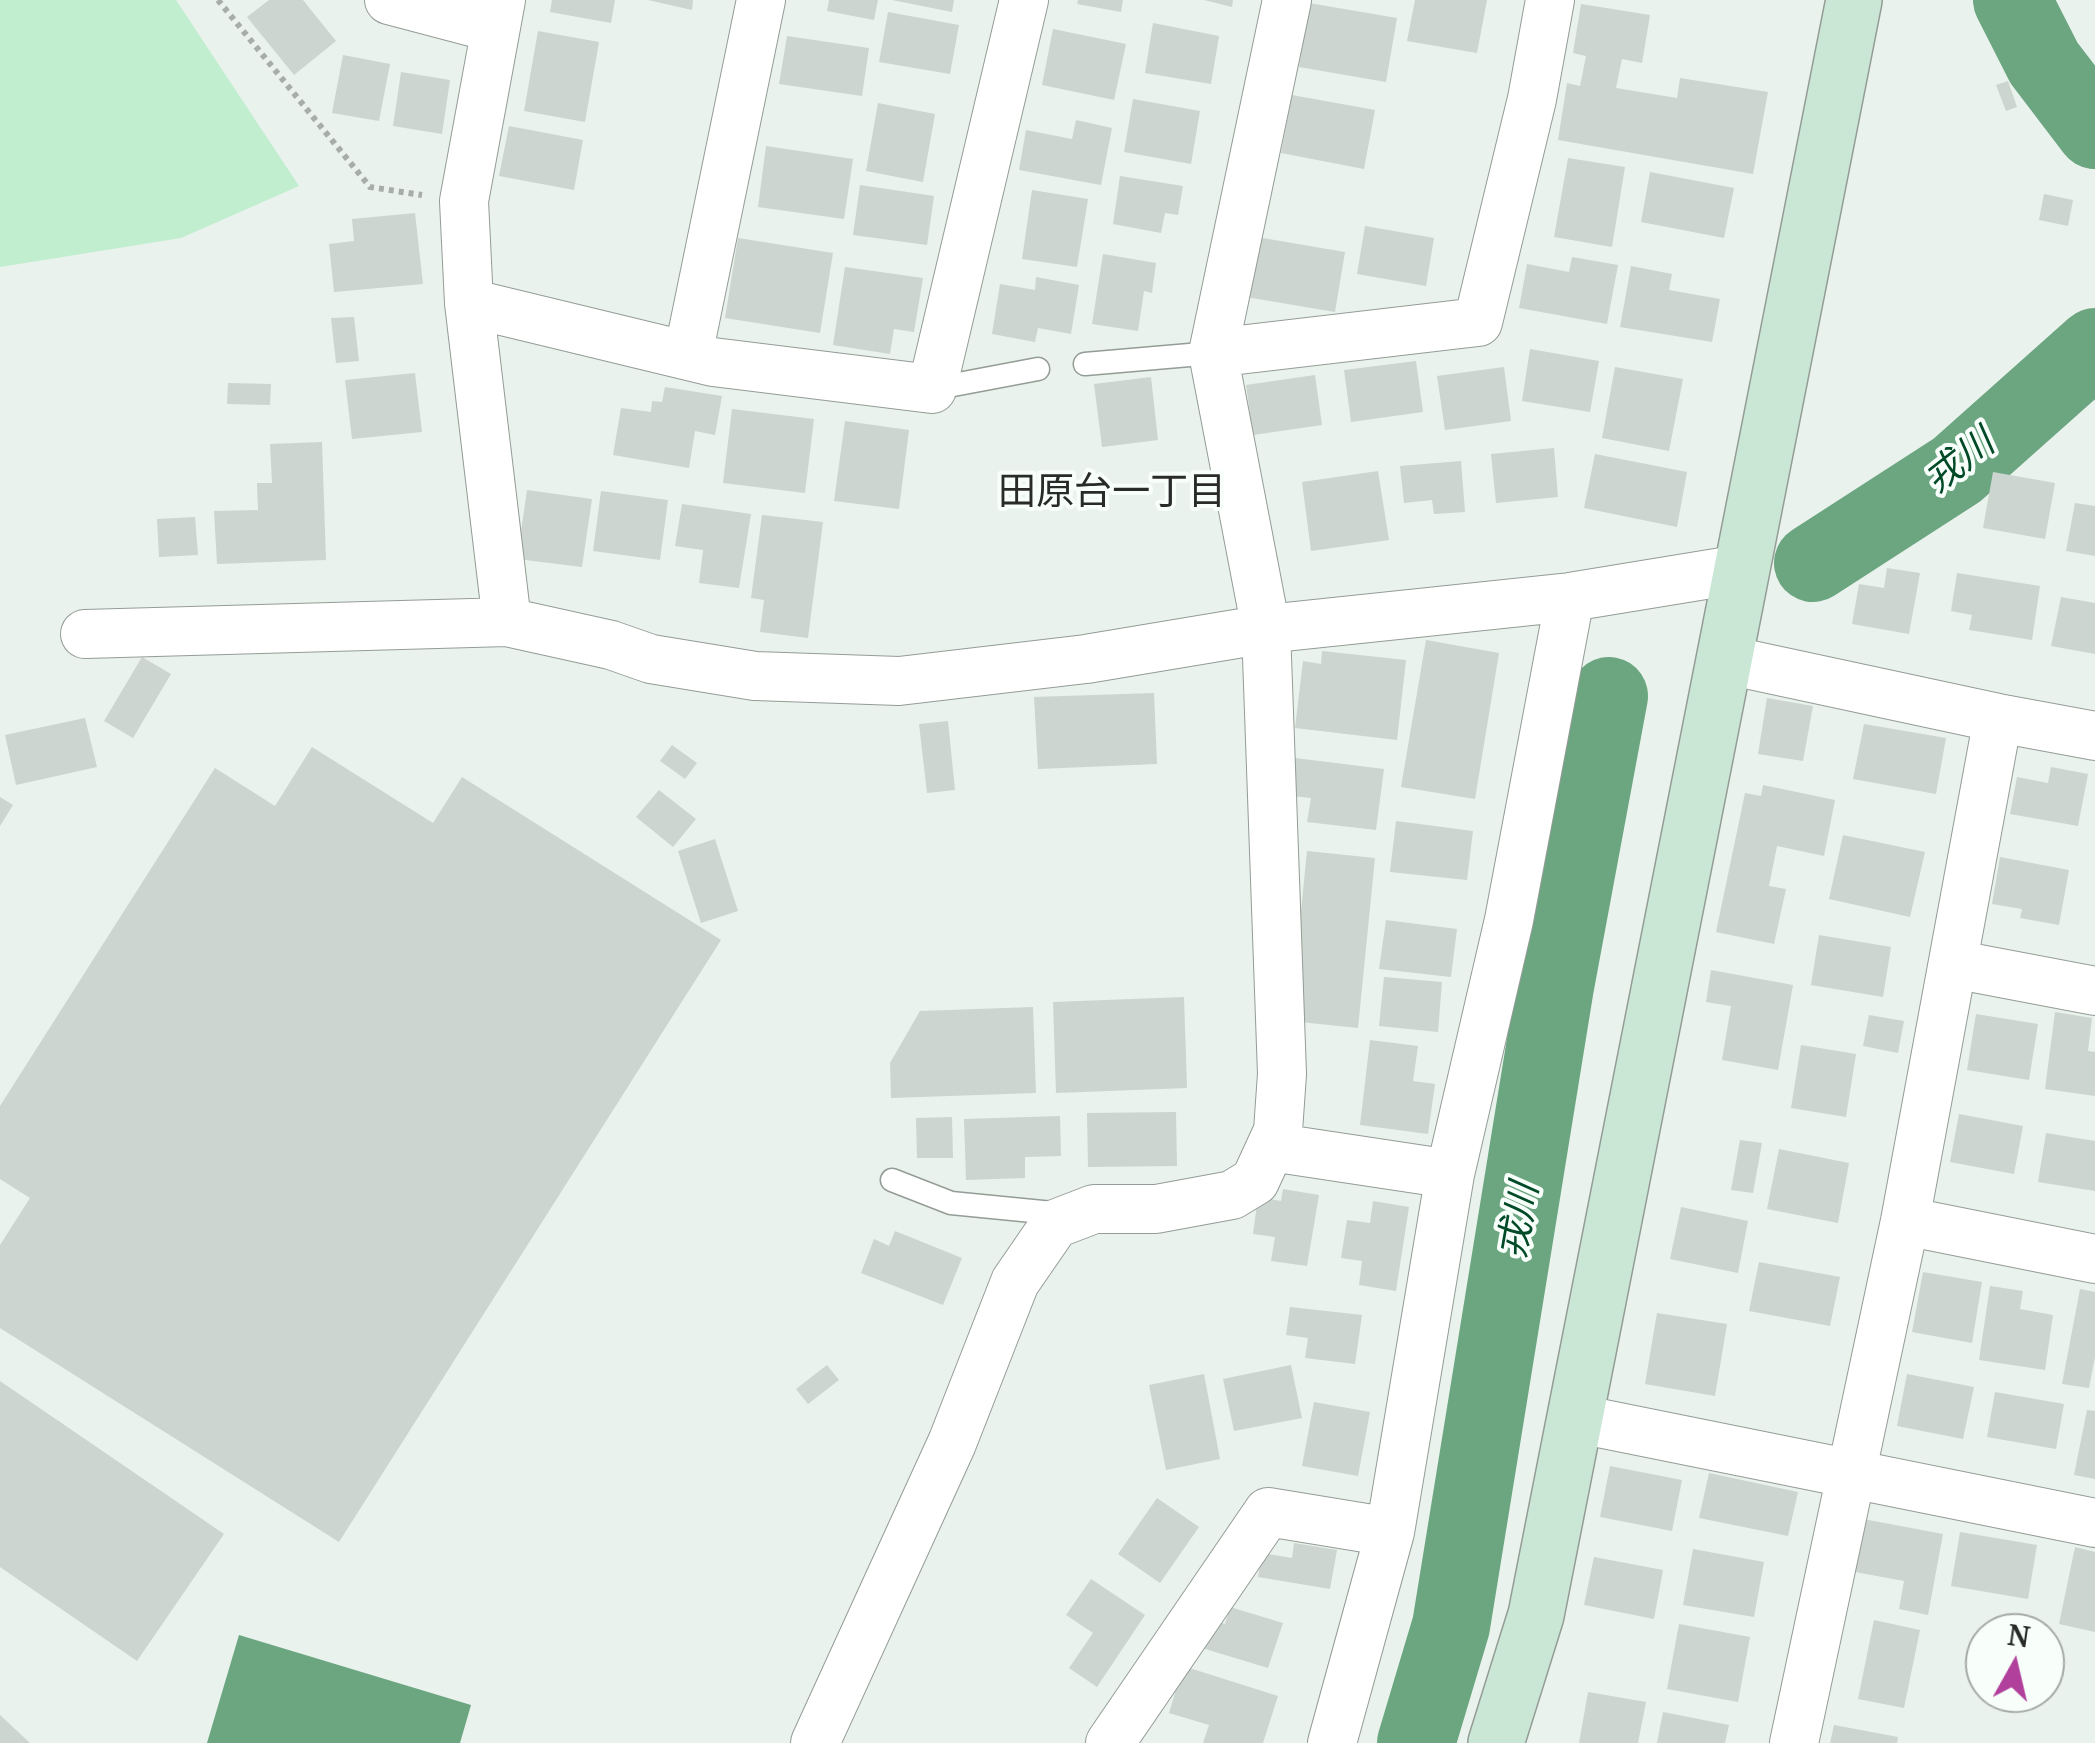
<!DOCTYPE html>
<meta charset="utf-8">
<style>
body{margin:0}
#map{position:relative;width:2095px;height:1743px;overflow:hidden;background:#e9f2ec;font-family:"Noto Serif",serif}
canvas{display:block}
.north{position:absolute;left:1965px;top:1613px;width:100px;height:100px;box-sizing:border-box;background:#f8fffa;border:2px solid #a5aaa6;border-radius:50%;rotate:8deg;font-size:28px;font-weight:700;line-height:40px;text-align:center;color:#282b29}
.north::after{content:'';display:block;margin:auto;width:35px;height:45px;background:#b1409c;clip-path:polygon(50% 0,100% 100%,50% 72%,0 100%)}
</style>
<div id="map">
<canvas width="2095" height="1743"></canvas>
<div class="north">N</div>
</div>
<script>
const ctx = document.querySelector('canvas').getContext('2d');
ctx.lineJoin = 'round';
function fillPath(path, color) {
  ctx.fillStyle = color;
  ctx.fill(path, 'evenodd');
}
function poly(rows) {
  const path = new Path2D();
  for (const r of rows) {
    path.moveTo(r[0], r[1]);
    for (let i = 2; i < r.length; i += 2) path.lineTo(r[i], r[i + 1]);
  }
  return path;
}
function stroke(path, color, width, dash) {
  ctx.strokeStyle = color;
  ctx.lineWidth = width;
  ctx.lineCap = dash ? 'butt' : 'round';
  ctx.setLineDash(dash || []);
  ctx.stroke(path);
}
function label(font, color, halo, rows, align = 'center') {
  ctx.font = font + ' "Noto Serif","Noto Sans JP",serif';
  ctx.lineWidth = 8;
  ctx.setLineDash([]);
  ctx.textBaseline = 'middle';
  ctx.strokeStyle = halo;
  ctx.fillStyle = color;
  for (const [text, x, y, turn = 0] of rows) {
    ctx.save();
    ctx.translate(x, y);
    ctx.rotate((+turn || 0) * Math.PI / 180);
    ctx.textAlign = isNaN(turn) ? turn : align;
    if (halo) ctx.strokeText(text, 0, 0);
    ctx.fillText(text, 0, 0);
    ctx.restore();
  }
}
fillPath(poly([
 [0,0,176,0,299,186,181,238,0,267]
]), '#c0eecf');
fillPath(poly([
 [239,1635,471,1705,460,1743,207,1743]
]), '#6ca681');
stroke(poly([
 [2012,0,2044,63,2095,130],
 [1813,563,1957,470,2095,347],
 [1416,1743,1451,1626,1555,986,1609,696]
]), '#6ca681', 78);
fillPath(poly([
 [269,0,303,0,336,41,294,75,247,17],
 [552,0,615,0,611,23,550,12],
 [648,0,693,0,692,10],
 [829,0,878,0,874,20,827,11],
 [892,0,954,0,952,12],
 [1078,0,1123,0,1121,12,1077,4],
 [1204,0,1233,0,1232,7],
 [1415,0,1487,0,1477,53,1407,41],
 [1309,3,1397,18,1386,82,1299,67],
 [1581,4,1650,15,1642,63,1622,59,1616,88,1677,98,1680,78,1768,92,1753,174,1558,140,1567,83,1580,86,1586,56,1573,53],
 [888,12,959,25,950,74,879,62],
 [1153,23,1219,36,1211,84,1145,73],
 [1053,29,1126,44,1114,100,1042,85],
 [538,31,599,42,585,122,524,111],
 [787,36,869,48,862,96,779,84],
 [343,55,390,64,379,121,332,113],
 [401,72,450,80,442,134,393,126],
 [2008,81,2017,107,2006,111,1996,85],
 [1292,95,1375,110,1364,169,1281,153],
 [1133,99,1200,111,1191,164,1124,152],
 [878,103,935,114,923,182,866,171],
 [1076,120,1112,128,1101,185,1019,170,1026,130,1072,139],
 [509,126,583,140,574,190,499,176],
 [766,146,853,159,844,219,758,207],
 [1568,158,1625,167,1612,247,1554,237],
 [1650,172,1734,188,1724,238,1641,222],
 [1120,176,1183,186,1178,215,1165,213,1161,233,1113,224],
 [860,185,934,196,927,245,853,235],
 [1032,190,1088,199,1077,267,1022,259],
 [2044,194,2073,200,2068,226,2039,220],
 [415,213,423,284,334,292,329,244,354,241,352,219],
 [1365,226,1434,238,1426,286,1357,274],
 [1251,236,1345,252,1335,312,1240,296],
 [738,238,833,253,820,333,725,318],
 [1103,254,1156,263,1152,293,1144,291,1138,331,1092,324],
 [1572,257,1618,265,1607,324,1519,308,1527,264,1569,272],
 [1631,266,1672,274,1669,290,1720,299,1712,342,1620,327],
 [845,267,923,278,914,332,894,329,890,354,833,345],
 [1036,277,1079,285,1071,334,1038,328,1035,342,992,334,1000,284,1035,290],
 [354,317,359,361,336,363,331,318],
 [1530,349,1599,361,1590,412,1522,401],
 [1416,361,1423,412,1351,422,1344,370],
 [1504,367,1511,421,1445,430,1437,376],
 [1615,367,1683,379,1669,451,1602,438],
 [415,373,422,432,352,439,345,380],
 [1315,375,1322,425,1253,435,1246,385],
 [1151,377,1158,440,1102,447,1094,384],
 [228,383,271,384,270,405,227,404],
 [665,387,722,396,715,435,695,431,689,468,613,455,621,408,651,412,652,401,662,402],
 [732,409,814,419,805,493,723,483],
 [845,421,909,430,899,509,834,501],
 [322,442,326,560,217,564,214,511,258,510,257,483,272,483,270,444],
 [1554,448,1558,497,1496,503,1491,454],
 [1595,454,1687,472,1677,527,1584,508],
 [1461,461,1465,512,1434,514,1432,500,1404,503,1400,466],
 [1378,471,1389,540,1311,551,1302,482],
 [1993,472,2055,483,2045,539,1983,528],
 [527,490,592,499,582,567,517,559],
 [601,491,668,500,660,560,593,551],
 [2075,503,2095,506,2095,556,2066,551],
 [682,504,751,514,739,588,699,583,703,550,675,546],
 [762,515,823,522,808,638,760,632,764,600,751,598],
 [195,517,198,555,159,557,157,519],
 [1887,568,1920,573,1909,634,1852,624,1859,584,1884,588],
 [1957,573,2040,586,2032,640,1969,630,1972,615,1951,611],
 [2061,597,2095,603,2095,654,2051,646],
 [1426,640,1499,653,1475,799,1401,787],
 [1322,651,1406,660,1397,740,1295,728,1303,661,1321,664],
 [142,657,171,674,133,738,104,721],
 [1154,693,1157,764,1038,769,1034,697],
 [1767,698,1813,706,1803,761,1758,754],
 [85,718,97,767,16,785,5,735],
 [948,721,955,790,927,793,919,724],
 [1864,724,1946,738,1936,794,1853,779],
 [672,745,697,763,685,779,660,761],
 [312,747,433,823,462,777,721,940,339,1542,0,1328,0,1245,30,1198,0,1179,0,1106,215,768,275,806],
 [1295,758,1384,769,1376,830,1307,822,1311,798,1291,796],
 [2051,767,2088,774,2078,826,2010,814,2017,777,2048,783],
 [1763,785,1835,800,1824,856,1777,846,1769,886,1786,889,1774,944,1716,932,1745,793,1761,796],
 [659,790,696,819,673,847,636,817],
 [0,797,13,805,0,826],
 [1396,821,1473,831,1467,880,1390,872],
 [1843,835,1925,852,1910,917,1829,899],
 [715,839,738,911,701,923,678,851],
 [1307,851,1375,858,1358,1028,1290,1021],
 [2000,857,2069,870,2059,925,2020,918,2022,909,1992,904],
 [1386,920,1457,929,1451,977,1379,969],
 [1819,935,1891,947,1883,997,1811,985],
 [1711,970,1793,985,1778,1070,1722,1060,1731,1006,1706,1002],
 [1384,977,1442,982,1438,1032,1379,1026],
 [1184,997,1187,1088,1056,1093,1053,1002],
 [1033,1007,1036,1093,891,1098,890,1063,920,1011],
 [2055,1012,2092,1018,2088,1051,2095,1052,2095,1096,2045,1089],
 [1976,1014,2038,1024,2029,1080,1967,1070],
 [1869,1015,1904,1021,1898,1053,1863,1046],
 [1370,1040,1418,1046,1413,1081,1435,1084,1428,1134,1360,1125],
 [1801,1045,1856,1054,1846,1117,1791,1108],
 [1176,1112,1177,1166,1088,1167,1087,1113],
 [1959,1114,2023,1126,2014,1174,1950,1162],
 [1060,1116,1061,1156,1025,1157,1025,1178,966,1180,964,1119],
 [952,1117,953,1158,917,1158,916,1118],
 [2046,1133,2095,1141,2095,1191,2038,1182],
 [1740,1140,1762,1143,1753,1193,1731,1190],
 [1779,1149,1849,1163,1838,1223,1767,1209],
 [1283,1189,1319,1195,1307,1266,1271,1261,1275,1237,1253,1234,1258,1197,1281,1201],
 [1373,1201,1409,1207,1396,1291,1359,1285,1362,1261,1341,1258,1347,1220,1370,1223],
 [1681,1207,1748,1221,1738,1273,1670,1259],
 [895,1231,962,1258,943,1305,861,1273,874,1239,889,1246],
 [1759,1262,1840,1277,1830,1326,1749,1311],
 [1923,1272,1982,1282,1972,1343,1912,1332],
 [1990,1286,2023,1291,2020,1309,2053,1315,2045,1370,1979,1360],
 [2080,1289,2095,1292,2095,1357,2089,1388,2062,1384],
 [1290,1307,1362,1315,1355,1364,1305,1358,1308,1338,1286,1335],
 [1657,1313,1727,1324,1715,1396,1645,1384],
 [827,1365,839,1380,808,1404,796,1389],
 [1291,1365,1302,1418,1234,1431,1223,1379],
 [1204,1374,1220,1459,1166,1470,1149,1385],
 [1907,1374,1974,1387,1963,1439,1897,1426],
 [0,1381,224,1534,137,1661,0,1567],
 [1995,1392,2064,1404,2056,1449,1987,1437],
 [1314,1402,1370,1412,1358,1476,1302,1466],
 [2087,1410,2095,1411,2095,1479,2074,1475],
 [1610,1466,1682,1480,1672,1531,1600,1517],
 [1709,1473,1798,1492,1788,1536,1699,1518],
 [1157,1498,1199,1527,1160,1583,1118,1554],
 [1858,1518,1943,1534,1928,1615,1899,1609,1904,1581,1855,1572,1861,1540],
 [1960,1532,2037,1545,2028,1599,1951,1586],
 [1294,1543,1337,1550,1330,1589,1258,1577,1262,1553,1292,1558],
 [2075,1547,2095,1552,2095,1632,2059,1624],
 [1693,1549,1764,1562,1754,1617,1683,1605],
 [1594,1557,1663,1570,1654,1619,1584,1605],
 [1091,1579,1145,1615,1097,1687,1069,1668,1093,1633,1066,1615],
 [1230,1607,1283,1623,1268,1668,1202,1648,1211,1620,1225,1624],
 [1874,1620,1920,1630,1904,1708,1858,1699],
 [1679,1624,1750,1637,1738,1702,1667,1689],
 [1183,1666,1278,1696,1263,1743,1203,1743,1209,1725,1169,1713],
 [1588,1692,1646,1702,1638,1743,1579,1743],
 [1663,1712,1729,1725,1725,1743,1657,1743],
 [0,1715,30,1743,0,1743],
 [1834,1725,1898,1737,1897,1743,1830,1743]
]), '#ccd5cf');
const lane = poly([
 [1085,364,1213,353],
 [932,389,1038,369],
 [892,1180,951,1203,1063,1214]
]);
const street = poly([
 [389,0,495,28],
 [501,0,464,201,469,303,507,622],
 [469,303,713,362,932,389,1024,0],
 [1213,353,1478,322,1532,99,1550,0],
 [688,355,761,0],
 [85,634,507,622,611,645,651,659,755,676,899,681,1086,659,1266,629,1570,597,1741,569],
 [1723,659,1998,718,1905,1221,1794,1743],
 [1998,718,2095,736],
 [1953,964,2095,991],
 [1271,1147,1450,1174,1390,1532],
 [1450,1174,1509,920,1570,597],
 [1905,1221,2095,1259],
 [1574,1418,2095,1523],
 [815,1743,952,1443,1015,1282,1055,1224,1094,1209,1156,1209,1232,1195,1255,1181,1278,1131,1282,1074,1266,629,1213,353,1287,0],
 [1110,1743,1268,1512,1390,1532,1332,1743]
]);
const secondary = poly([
 [1496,1743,1536,1615,1854,0]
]);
stroke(lane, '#949c96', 25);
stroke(street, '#949c96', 50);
stroke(secondary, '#949c96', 58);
stroke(poly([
 [218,0,370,187,422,195]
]), '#a7aeaa', 6, [5, 5]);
stroke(lane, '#fff', 22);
stroke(street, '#fff', 48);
stroke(secondary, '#cae7d6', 55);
label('italic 38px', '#004a28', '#f8fffa', [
 ["戎川",1960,462,-38],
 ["戎川",1520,1221,-80]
]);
label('38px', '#282b29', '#f8fffa', [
 ["田原台一丁目",1112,493]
]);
</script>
